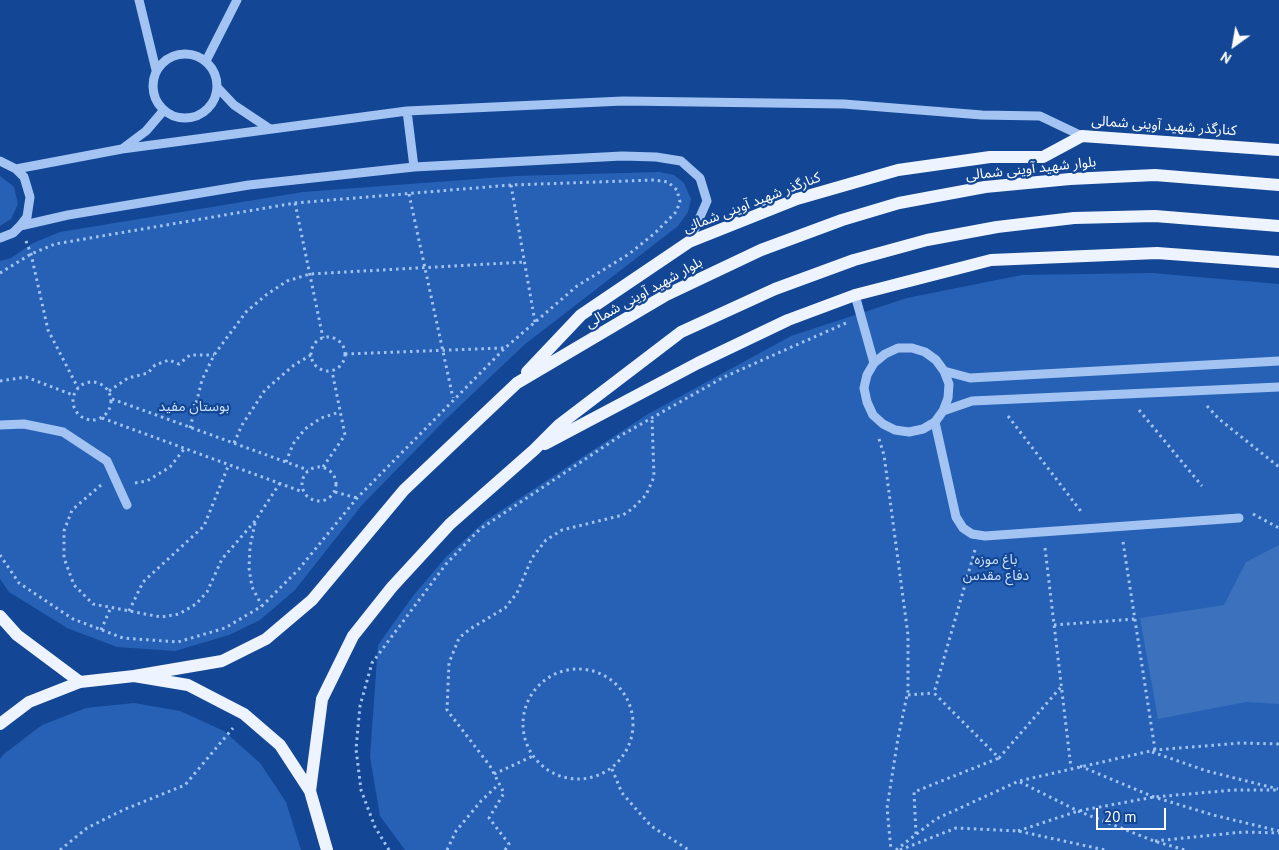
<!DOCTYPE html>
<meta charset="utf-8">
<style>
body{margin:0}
#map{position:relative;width:1279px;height:850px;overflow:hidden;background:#134795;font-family:"PT Sans",sans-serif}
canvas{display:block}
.north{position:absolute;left:1209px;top:20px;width:50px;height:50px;-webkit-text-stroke:4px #134795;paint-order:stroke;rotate:212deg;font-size:14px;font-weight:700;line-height:20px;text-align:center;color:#fff}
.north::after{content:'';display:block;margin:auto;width:18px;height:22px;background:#fff;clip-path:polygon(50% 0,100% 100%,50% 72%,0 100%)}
.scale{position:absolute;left:1096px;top:808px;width:70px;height:22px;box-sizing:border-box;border:2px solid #fff;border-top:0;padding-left:6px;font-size:15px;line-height:18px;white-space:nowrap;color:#fff;-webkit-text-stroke:4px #134795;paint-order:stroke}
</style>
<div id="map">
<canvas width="1279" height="850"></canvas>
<div class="north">N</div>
<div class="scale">20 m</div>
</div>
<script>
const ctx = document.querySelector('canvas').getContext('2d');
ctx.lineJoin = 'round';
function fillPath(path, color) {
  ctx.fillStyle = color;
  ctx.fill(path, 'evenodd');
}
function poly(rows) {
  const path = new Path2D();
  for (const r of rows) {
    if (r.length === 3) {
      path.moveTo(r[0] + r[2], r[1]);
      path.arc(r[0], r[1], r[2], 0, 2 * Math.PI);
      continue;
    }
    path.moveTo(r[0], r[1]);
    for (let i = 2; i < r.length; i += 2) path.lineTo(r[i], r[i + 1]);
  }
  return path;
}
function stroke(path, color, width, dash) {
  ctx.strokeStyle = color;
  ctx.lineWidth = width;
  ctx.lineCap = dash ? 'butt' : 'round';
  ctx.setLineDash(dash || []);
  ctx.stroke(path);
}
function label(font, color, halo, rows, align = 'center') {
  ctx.font = font + ' "PT Sans","Noto Sans Arabic",sans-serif';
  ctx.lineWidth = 4.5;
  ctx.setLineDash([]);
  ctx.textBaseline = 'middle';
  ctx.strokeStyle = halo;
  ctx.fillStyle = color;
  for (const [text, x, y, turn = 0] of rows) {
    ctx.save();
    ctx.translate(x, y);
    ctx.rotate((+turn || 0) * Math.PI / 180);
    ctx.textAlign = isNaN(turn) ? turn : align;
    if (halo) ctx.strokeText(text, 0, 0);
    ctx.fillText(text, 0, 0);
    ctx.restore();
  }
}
fillPath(poly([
 [659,172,674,175,684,183,691,199,688,212,678,226,524,345,444,421,362,505,295,590,260,620,229,635,175,651,117,647,67,628,9,592,0,579,0,261,11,258,33,243,60,232,303,192,516,176],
 [0,176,14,187,18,204,11,219,0,226],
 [1152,273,1279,284,1279,850,405,850,380,816,370,757,378,645,413,596,446,557,485,521,648,414,791,336,907,298,1022,275],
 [134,703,180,711,224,731,260,763,286,802,301,850,0,850,0,759,4,754,42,725,86,708]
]), '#2661b5');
fillPath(poly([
 [1279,545,1279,704,1246,702,1158,719,1140,618,1224,605,1246,562]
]), '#3c71be');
stroke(poly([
 [511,185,535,322],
 [409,194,453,398],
 [295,203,323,338],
 [26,241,31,254,48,330,78,388],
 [0,273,31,254,55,244,295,203,511,185,654,180,668,182,677,190,680,202,676,212,655,233,629,254,577,286,505,348,357,498,299,569,262,606,225,628,178,642,123,638,73,619,19,583,0,555],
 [328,354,17],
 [345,354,504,348],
 [0,381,26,377,73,395],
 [92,401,19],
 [109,391,128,378,148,373,155,365,169,360,179,364,190,355,214,355],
 [112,399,308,470],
 [1207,406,1219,419,1279,467],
 [1139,410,1202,486],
 [1008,416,1083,514],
 [102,418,303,492],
 [190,428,202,380,214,355,246,312,266,295,287,281,310,274,525,262],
 [879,439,884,455,908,635,908,691,898,738,887,808,891,850],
 [234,443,242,425,265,390,294,365,311,355],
 [286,462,293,444,305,429,321,418,340,412],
 [319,484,17],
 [323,467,345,435,332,371],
 [135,483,147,481,170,467,185,448],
 [101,485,72,510,64,531,64,558,74,585,93,604,161,617,179,614,196,604,207,592,222,559,255,521,280,483],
 [335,492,357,498],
 [1253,514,1279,528],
 [255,523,250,547,249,568,252,587,262,606],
 [1123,542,1155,750],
 [1045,548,1071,768],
 [975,550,934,693,999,758,1061,687],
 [129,611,143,582,204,526,229,464],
 [1054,625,1135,619],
 [101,630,111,607],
 [578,724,55],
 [908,695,934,693],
 [1152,752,1207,771,1278,789],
 [1080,766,1154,797,1213,815,1279,831],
 [612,769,622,793,651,826,689,850],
 [494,774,533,756],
 [1020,782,1078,811,1154,841,1185,850],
 [1018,831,1078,811,1154,797,1234,790,1279,790],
 [916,834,914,792,999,758],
 [1155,841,1243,832,1279,833],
 [60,850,87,828,123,810,185,785,233,728],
 [389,850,375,827,361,790,356,749,360,706,372,663,446,564,480,529,620,436,724,377,846,323],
 [447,850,456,831,481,801,499,784],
 [505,850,509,844,489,818,504,793,490,766,447,710,449,663,459,638,470,629,505,608,517,593,532,558,546,540,562,530,623,515,632,509,646,495,654,477,652,418],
 [896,850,936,819,1019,781,1155,750,1241,743,1279,744],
 [900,850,956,828,1018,831,1105,850]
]), '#a3c4f3', 3, [2.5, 4]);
stroke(poly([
 [139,0,156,70],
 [185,86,32],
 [206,61,237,0],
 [217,87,234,105,270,129],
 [407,111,414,167],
 [122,149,146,131,164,110],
 [0,161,16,169,24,177,30,197,27,217,20,226,13,233,0,238],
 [16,169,122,149,407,111,623,101,844,104,982,115,1040,116,1082,136],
 [20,226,68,215,249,185,414,167,622,156,656,157,681,161,700,178,707,201,689,242],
 [855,295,874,363],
 [944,371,949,384,948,398,943,411,935,422,923,429,909,432,895,430,883,424,873,415,867,402,864,388,867,375,874,363,885,354,898,348,912,348,925,352,936,360,944,371,970,378,1279,361],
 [943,411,972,401,1279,387],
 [935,422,956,517,963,528,972,534,985,536,1239,518],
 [0,425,24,424,63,432,107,461,127,505]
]), '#a3c4f3', 9);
stroke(poly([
 [527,372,581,315,689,242,797,199,898,170,990,157,1043,157,1082,136,1279,150],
 [545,444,698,363,788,320,855,295,991,260,1157,253,1279,262],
 [0,616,17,635,80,682],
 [134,676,222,661,266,639,312,600,404,490,517,383,666,295,761,250,842,220,899,203,985,187,1070,179,1155,175,1279,185],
 [0,724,29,702,80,682,134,676,188,685,244,714,280,745,310,791,327,850],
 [310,791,322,699,353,636,392,587,450,524,534,450,559,425,681,332,775,289,854,260,927,240,997,227,1074,218,1155,216,1279,226]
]), '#eef4ff', 12);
label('14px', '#fff', '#134795', [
 ["کنارگذر شهید آوینی شمالی",1164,126,4],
 ["بلوار شهید آوینی شمالی",1031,169,-6],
 ["کنارگذر شهید آوینی شمالی",752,203,-21],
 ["بلوار شهید آوینی شمالی",644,293,-29]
]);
label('14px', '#cae0fd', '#134795', [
 ["بوستان مفید",194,407],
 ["باغ موزه",996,560],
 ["دفاع مقدس",996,576]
]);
</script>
